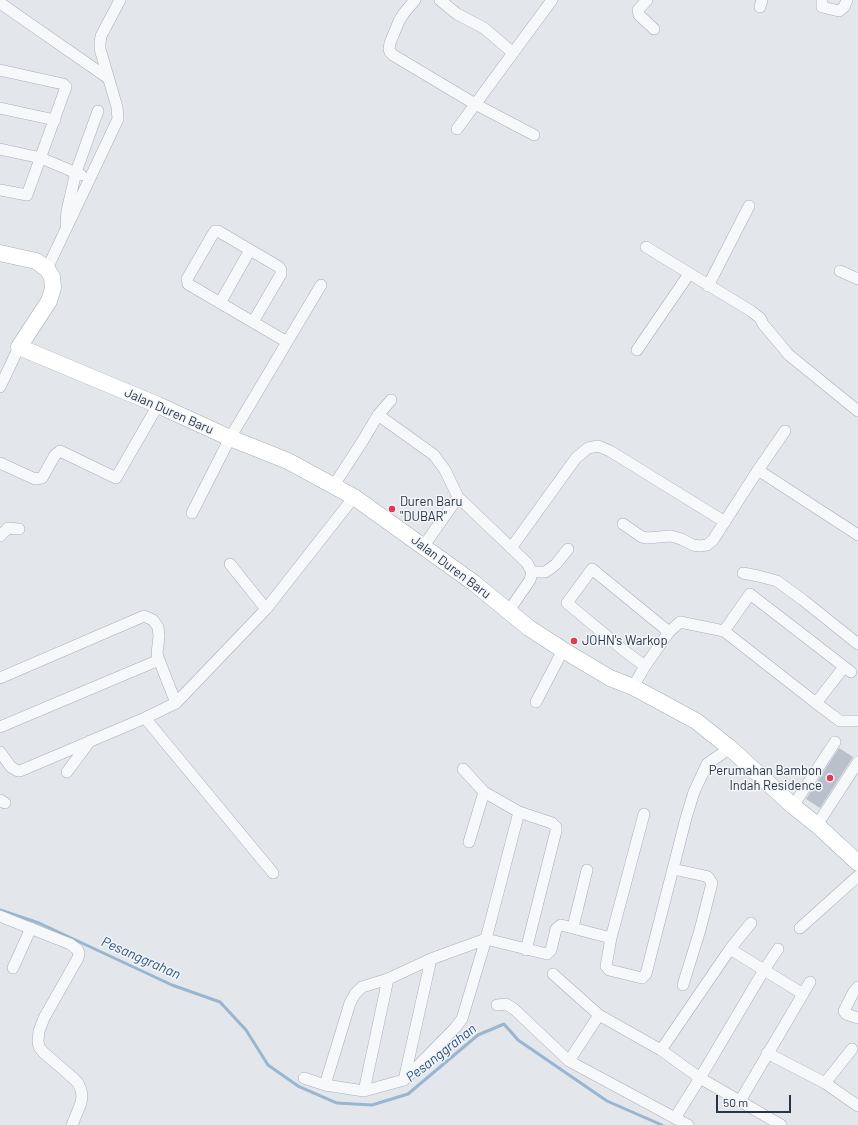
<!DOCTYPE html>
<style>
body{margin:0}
#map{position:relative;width:858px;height:1125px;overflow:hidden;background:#e3e7ec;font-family:Barlow,sans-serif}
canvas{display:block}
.scale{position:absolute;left:716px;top:1095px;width:75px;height:18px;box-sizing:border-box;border:2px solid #283447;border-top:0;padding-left:5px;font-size:12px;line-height:14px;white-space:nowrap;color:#283447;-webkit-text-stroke:3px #f3f6f9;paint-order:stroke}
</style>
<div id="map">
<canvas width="858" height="1125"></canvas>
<div class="scale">50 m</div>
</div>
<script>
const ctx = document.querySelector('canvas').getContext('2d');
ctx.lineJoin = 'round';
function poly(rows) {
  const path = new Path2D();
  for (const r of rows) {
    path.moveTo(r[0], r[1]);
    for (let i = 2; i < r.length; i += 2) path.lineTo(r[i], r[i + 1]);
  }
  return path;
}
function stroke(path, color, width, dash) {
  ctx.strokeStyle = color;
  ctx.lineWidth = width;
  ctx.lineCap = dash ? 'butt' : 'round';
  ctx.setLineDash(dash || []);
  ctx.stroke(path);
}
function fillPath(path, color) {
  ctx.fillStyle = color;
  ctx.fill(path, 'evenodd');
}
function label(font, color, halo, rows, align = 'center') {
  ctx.font = font + ' Barlow,sans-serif';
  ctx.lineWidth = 3;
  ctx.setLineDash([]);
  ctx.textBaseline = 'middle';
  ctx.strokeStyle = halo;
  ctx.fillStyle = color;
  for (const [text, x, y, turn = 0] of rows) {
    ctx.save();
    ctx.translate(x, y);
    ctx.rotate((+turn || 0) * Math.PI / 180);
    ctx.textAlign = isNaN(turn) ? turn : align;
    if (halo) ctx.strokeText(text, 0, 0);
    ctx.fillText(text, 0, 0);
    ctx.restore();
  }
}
stroke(poly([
 [0,910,39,923,172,985,220,1002,246,1030,268,1065,298,1086,337,1103,372,1105,408,1094,478,1035,504,1024,518,1040,607,1101,662,1125]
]), '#9ab5d0', 3);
fillPath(poly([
 [839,748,853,757,820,808,806,799]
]), '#b9c0cb');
const street = poly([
 [415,0,404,13,399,21,390,43,389,49,390,52,393,55,475,104,534,135],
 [440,0,457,14,484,28,513,53],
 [647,0,638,10,639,15,654,29],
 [822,0,822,7,839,11,844,7,847,0],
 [0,3,108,78],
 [760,7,762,0],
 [0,70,63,84,66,87,27,195,0,190],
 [0,108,55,120],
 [457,129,552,0],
 [0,149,41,158,81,175],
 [66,224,67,211,76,172,98,111],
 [646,247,751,311,760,318,763,324,789,355,858,411],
 [47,269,118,119,117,107,100,49,100,43,101,36,120,0],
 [840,271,858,279],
 [708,286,749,206],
 [220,303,250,250],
 [253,322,281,274,281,270,279,267,218,231,215,231,213,234,187,279,188,284,287,342],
 [637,350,689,274],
 [0,387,19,347],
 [378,415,434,455,445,470,458,497,527,563,532,572,530,580,508,612],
 [0,463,35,479,42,478,55,455,60,451,116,478,158,405],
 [758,470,858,535],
 [334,485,362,442,378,415,391,400],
 [192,513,230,438,321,285],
 [623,524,642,537,647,538,671,536,681,539,693,545,699,546,707,545,713,540,758,470,785,431],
 [0,536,8,528,19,529],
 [423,547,458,497],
 [511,548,576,458,588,448,598,446,610,451,725,522],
 [230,564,266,609],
 [532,572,545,572,551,568,556,564,568,549],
 [743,573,758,576,777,581,803,600,858,644],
 [724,631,816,703,840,721,858,721],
 [645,666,627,653,567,603,592,569,669,632],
 [0,678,144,616,153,620,158,627,159,636,157,654,159,660,176,703],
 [633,687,645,666,669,632,680,622,724,631,750,594,851,672],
 [536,702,563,650],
 [816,703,844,667],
 [145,718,273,873],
 [0,727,159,660],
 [0,752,11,767,18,771,20,771,145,718,176,703,266,609,354,497],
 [67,772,90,741],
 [0,800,5,803],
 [793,806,835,742],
 [519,812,552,823,556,827,556,831,526,950],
 [644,814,611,938,606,966,609,970,642,978,646,974,686,818,694,792,707,764,730,748],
 [817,825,858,762],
 [469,842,484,792],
 [673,869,705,876,708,877,712,883,700,930,683,985],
 [0,916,70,944,78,950,79,953,78,958,44,1018,39,1031,38,1041,39,1047,43,1052,73,1078,78,1083,81,1090,82,1096,81,1103,72,1125],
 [573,927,587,870],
 [800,928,858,876],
 [730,949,803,994],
 [13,968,31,928],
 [553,974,599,1015,661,1050,700,1078,781,1125],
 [858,987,853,993,844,1011,846,1014,858,1018],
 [497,1005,506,1004,514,1009,569,1061,688,1125],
 [661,1050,730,949,751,923],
 [767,1053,825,1083,858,1106],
 [569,1061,599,1015],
 [304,1078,325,1085,364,1091,404,1080,455,1028,462,1019,486,939,519,812,484,792,463,769],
 [404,1080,431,959],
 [825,1083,852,1049],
 [325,1085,350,1003,355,994,362,987,388,979,431,959,486,939,547,954,551,950,556,929,561,925,611,938],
 [364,1091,388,979],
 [740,1101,810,982],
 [675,1118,700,1078,764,970,778,949]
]);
const secondary = poly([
 [0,253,36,261,47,269,52,277,53,288,49,301,19,347,158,405,230,438,288,461,354,497,474,583,529,628,563,650,610,678,633,687,696,721,730,748,793,806,817,825,858,863]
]);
stroke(street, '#a7aeb7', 12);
stroke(secondary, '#a7aeb7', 17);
stroke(street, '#f6f8fa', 11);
stroke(secondary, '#fff', 16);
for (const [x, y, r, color] of [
 [392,509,4,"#de3b56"],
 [574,641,4,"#de3b56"],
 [830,778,4,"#de3b56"]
]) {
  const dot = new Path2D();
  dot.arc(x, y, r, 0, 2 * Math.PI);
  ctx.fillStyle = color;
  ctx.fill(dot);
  stroke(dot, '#f3f6f9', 1.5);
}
label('13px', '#283447', '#f3f6f9', [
 ["Jalan Duren Baru",169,411,24],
 ["Jalan Duren Baru",451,567,37]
]);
label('13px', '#283447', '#f3f6f9', [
 ["Duren Baru",400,502],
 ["\"DUBAR\"",400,517],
 ["JOHN's Warkop",582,641],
 ["Perumahan Bambon",822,771,"right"],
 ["Indah Residence",822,786,"right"]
], 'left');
label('italic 14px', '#2d5380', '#f3f6f9', [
 ["Pesanggrahan",141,958,24],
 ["Pesanggrahan",441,1053,-38]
]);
</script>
